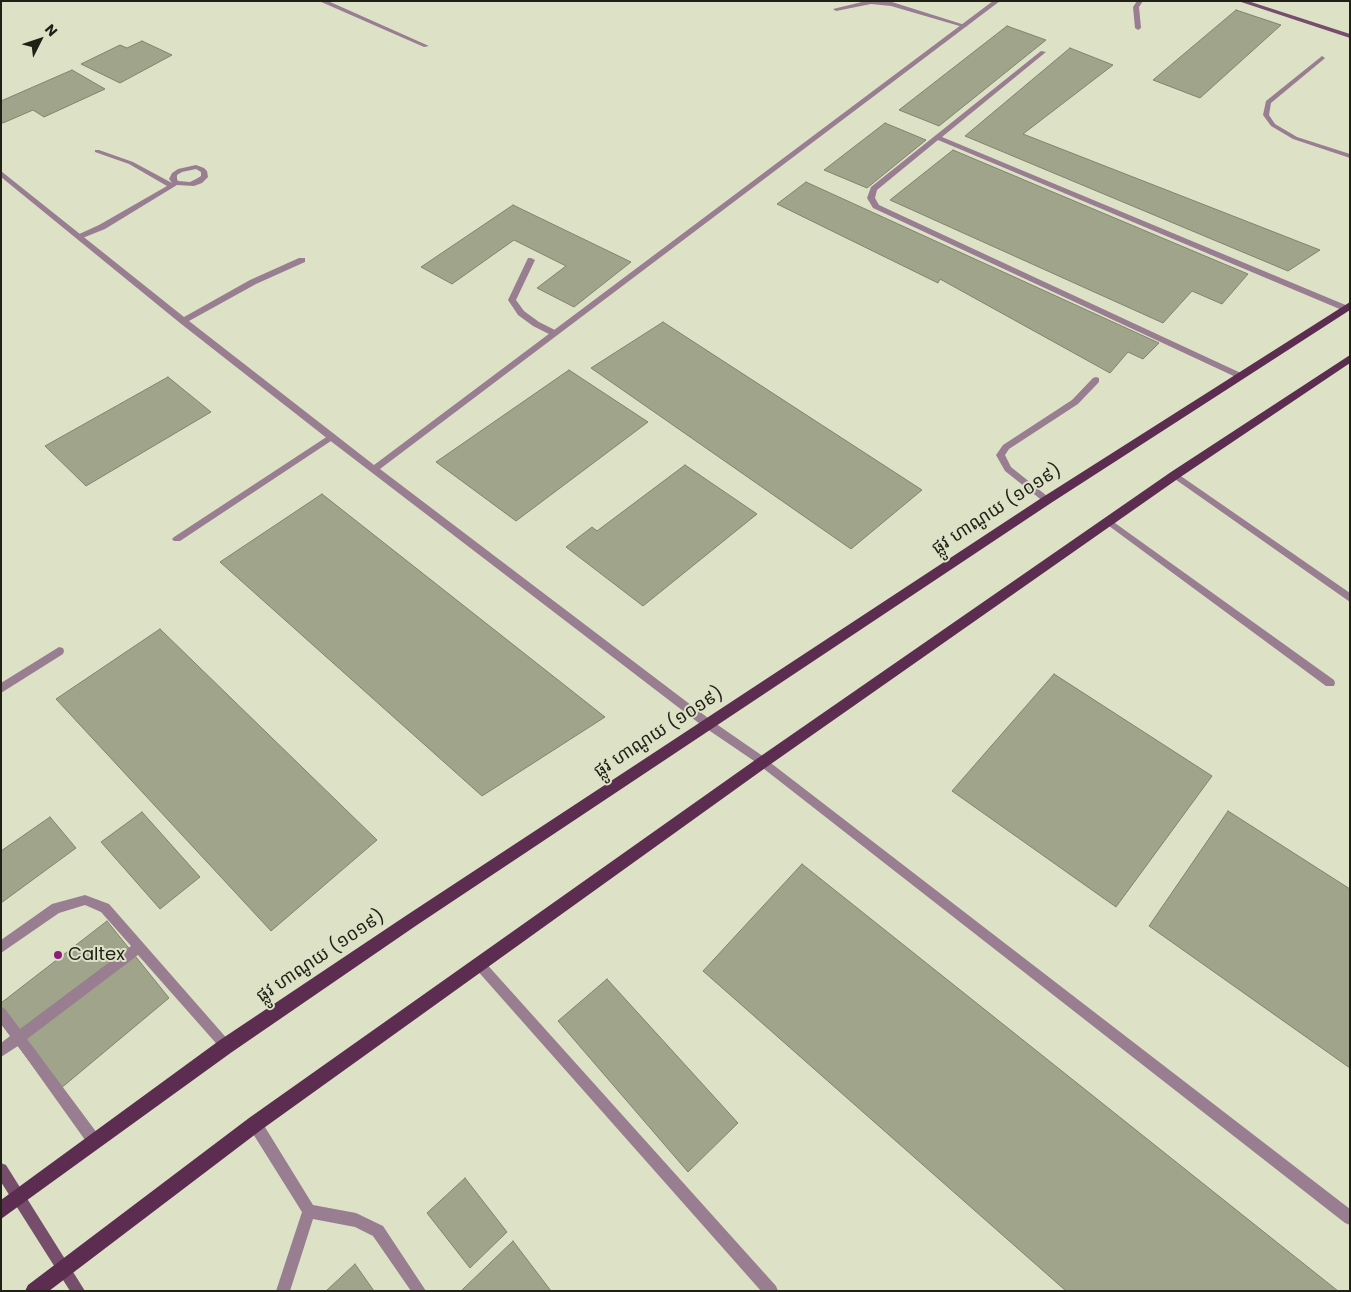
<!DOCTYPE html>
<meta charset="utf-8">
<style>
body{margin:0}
#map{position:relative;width:1351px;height:1292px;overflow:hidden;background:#dde2c7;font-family:Poppins,sans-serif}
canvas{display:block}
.frame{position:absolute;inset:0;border:2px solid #1f2117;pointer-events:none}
.north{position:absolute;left:15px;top:15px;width:50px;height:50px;-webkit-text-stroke:4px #dde2c7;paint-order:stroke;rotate:49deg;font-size:14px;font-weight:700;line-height:20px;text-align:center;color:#1f2117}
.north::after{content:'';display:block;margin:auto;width:18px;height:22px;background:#1f2117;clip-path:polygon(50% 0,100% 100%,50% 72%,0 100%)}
</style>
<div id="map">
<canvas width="1351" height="1292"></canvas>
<div class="frame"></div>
<div class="north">N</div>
</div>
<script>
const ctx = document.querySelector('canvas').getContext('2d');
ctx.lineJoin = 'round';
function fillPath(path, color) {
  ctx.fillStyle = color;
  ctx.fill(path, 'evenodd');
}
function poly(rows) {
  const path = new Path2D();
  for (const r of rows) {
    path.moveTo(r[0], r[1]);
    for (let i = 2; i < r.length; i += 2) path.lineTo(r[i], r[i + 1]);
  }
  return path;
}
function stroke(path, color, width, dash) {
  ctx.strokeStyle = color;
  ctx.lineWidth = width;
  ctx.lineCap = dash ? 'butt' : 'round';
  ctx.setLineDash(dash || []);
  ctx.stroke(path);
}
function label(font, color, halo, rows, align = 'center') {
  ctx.font = font + ' Poppins,"Noto Sans Khmer",sans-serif';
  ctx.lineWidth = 4;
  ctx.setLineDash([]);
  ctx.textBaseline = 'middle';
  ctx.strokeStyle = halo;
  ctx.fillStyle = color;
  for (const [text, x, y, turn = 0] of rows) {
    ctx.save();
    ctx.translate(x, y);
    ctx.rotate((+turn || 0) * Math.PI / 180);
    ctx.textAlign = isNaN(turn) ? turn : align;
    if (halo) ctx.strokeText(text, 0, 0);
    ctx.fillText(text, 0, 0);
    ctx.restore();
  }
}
const building = poly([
 [1236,10,1281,25,1200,98,1153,80,1236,10],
 [1007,26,1046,40,939,126,899,110,1007,26],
 [142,41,172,55,120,83,81,64,120,45,127,48,142,41],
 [1070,48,1113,65,1023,134,1320,250,1288,271,965,136,1070,48],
 [72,70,105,89,44,117,33,110,3,123,1,122,1,101,72,70],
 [885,123,926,140,867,188,824,170,885,123],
 [953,150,1248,274,1222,304,1192,291,1163,323,890,200,953,150],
 [806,182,1159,343,1143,359,1128,352,1110,373,940,279,938,283,777,204,806,182],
 [513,205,631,262,574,307,537,288,566,266,514,240,452,284,421,267,513,205],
 [663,322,922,490,851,549,591,368,663,322],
 [569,370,648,422,516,521,436,462,569,370],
 [168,377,211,412,86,486,45,446,168,377],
 [685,465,757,514,643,606,566,547,592,527,597,531,685,465],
 [322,494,605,717,482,796,220,562,322,494],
 [160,629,377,840,271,931,56,699,160,629],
 [1054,674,1212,776,1116,907,952,791,1054,674],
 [1228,811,1350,889,1350,1068,1149,926,1228,811],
 [142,812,200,877,160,909,101,842,142,812],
 [50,817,76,848,1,903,1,851,50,817],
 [802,864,1338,1291,1066,1291,703,971,802,864],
 [107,921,169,998,54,1094,1,1023,1,1003,107,921],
 [607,979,738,1123,688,1172,558,1021,607,979],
 [465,1178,507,1232,470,1268,427,1213,465,1178],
 [513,1241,551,1291,463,1291,462,1290,513,1241],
 [355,1264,374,1291,326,1291,355,1264]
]);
fillPath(building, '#9fa48b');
stroke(building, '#7f846c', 1);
fillPath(poly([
 [319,1,328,1,429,46,424,47,319,1],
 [866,1,892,2,968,26,963,27,891,6,871,4,836,11,833,9,866,1],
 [1137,1,1143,1,1139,7,1141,28,1138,30,1135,28,1133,7,1137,1],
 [1041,51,1046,52,942,137,1348,306,1348,310,1342,310,938,140,877,190,875,198,879,205,1243,374,1244,376,1240,379,873,208,867,198,871,187,1041,51],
 [1322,56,1325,58,1324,59,1271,103,1269,115,1275,124,1297,137,1350,154,1350,158,1293,139,1271,126,1263,115,1266,101,1322,56],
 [95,150,99,150,133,162,172,183,169,179,172,173,178,169,196,165,204,168,207,171,208,177,202,183,194,186,177,185,105,229,80,239,77,239,77,235,99,225,167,186,129,164,95,152,95,150],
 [196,169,201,172,201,176,196,179,190,182,178,181,177,179,177,175,182,172,196,169],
 [528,258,531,258,535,260,516,300,524,311,539,322,557,331,557,335,551,335,533,326,518,315,508,300,528,258],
 [1096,377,1099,378,1099,382,1078,404,1009,449,1005,455,1011,467,1052,500,1047,503,1044,502,1005,471,996,455,1003,445,1072,400,1093,378,1096,377],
 [331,434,335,437,334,439,180,541,174,541,172,539,174,537,331,434],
 [1175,472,1350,593,1350,602,1172,477,1171,475,1172,473,1175,472],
 [1108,518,1334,680,1335,683,1334,686,1326,686,1105,523,1103,521,1108,518],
 [59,647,63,648,64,651,63,654,1,693,1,683,59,647],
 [763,757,1350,1209,1350,1225,1345,1223,759,765,758,762,759,759,763,757],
 [85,895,109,904,230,1042,232,1046,230,1050,226,1052,222,1050,138,955,27,1039,100,1137,102,1142,100,1147,95,1149,90,1147,18,1046,1,1057,1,1043,10,1036,1,1024,1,1007,5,1009,20,1029,131,946,101,912,85,905,59,913,1,953,1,940,52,904,85,895],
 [479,958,483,960,776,1286,778,1291,761,1291,475,968,473,964,475,960,479,958],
 [255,1118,260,1119,313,1205,356,1213,383,1226,426,1291,411,1291,373,1236,355,1227,313,1219,290,1291,276,1291,302,1212,250,1129,249,1124,250,1119,255,1118]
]), '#997d91');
fillPath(poly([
 [993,1,1000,1,380,469,712,721,767,759,768,762,767,765,763,767,704,727,328,439,180,323,1,177,1,171,184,317,250,280,299,258,305,258,305,262,256,284,189,321,374,465,993,1]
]), '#997d91');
fillPath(poly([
 [1238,1,1248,1,1350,34,1350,38,1238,1],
 [1,1163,6,1165,85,1291,70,1291,1,1182,1,1163]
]), '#764e6c');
fillPath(poly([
 [1350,302,1350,310,1051,503,417,925,232,1052,1,1219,1,1200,220,1040,407,915,1043,497,1350,302],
 [1350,355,1350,363,1179,478,768,766,261,1130,49,1291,25,1291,28,1285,249,1118,758,758,1171,472,1350,355]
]), '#5d2d51');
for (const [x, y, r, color] of [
 [58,955,5,"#8f1b7a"]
]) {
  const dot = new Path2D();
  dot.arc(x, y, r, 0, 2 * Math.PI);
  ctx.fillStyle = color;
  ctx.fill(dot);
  stroke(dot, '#dde2c7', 2);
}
label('18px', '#1f2117', '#dde2c7', [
 ["ផ្លូវ ហាណូយ (១០១៩)",997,510,-33],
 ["ផ្លូវ ហាណូយ (១០១៩)",659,733,-33],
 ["ផ្លូវ ហាណូយ (១០១៩)",321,957,-34]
]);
label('18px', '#1f2117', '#dde2c7', [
 ["Caltex",68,955]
], 'left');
</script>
